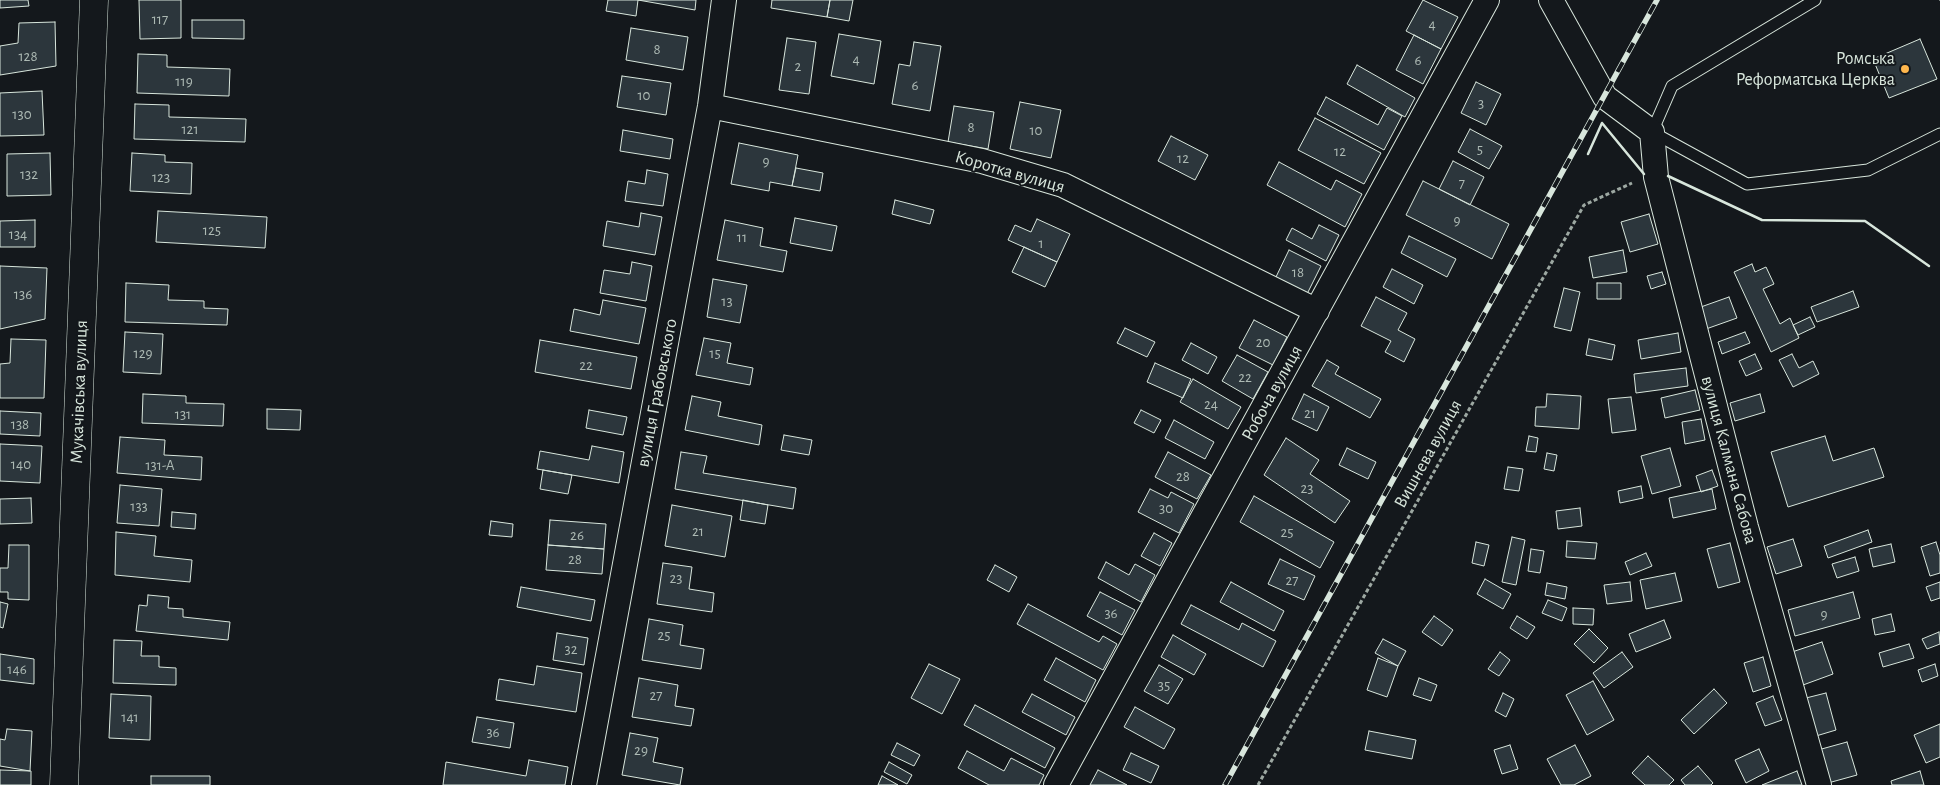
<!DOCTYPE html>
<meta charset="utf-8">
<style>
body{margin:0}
canvas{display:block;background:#14181c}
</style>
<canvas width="1940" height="785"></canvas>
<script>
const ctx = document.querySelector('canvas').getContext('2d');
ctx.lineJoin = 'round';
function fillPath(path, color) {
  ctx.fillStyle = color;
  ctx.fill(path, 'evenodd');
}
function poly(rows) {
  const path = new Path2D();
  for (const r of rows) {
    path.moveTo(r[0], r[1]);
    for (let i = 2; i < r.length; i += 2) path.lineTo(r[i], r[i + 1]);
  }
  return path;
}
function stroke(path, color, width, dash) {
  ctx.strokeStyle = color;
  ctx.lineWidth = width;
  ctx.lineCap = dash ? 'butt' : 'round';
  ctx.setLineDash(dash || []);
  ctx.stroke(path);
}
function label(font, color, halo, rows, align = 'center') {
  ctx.font = font + ' "Alegreya Sans",sans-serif';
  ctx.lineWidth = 4;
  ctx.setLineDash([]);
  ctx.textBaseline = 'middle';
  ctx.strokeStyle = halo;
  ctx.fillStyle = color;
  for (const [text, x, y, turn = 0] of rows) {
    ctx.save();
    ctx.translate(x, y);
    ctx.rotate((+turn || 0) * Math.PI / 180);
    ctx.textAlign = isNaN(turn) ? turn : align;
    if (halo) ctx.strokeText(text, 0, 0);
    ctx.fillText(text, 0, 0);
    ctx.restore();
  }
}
const building = poly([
 [0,0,28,0,29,6,0,8,0,0],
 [139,0,181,0,181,38,140,39,139,0],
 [608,0,696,0,695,10,638,0,636,16,606,11,608,0],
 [772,0,830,0,827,17,771,8,772,0],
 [830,0,853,0,849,21,827,17,830,0],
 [1423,0,1458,17,1441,49,1406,31,1423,0],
 [192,20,244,20,244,39,192,38,192,20],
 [55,22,56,66,0,75,0,46,18,43,19,23,55,22],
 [631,28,688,37,683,70,626,60,631,28],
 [839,34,881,41,874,84,831,76,839,34],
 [1414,35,1441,49,1423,84,1396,70,1414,35],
 [787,38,816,42,809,94,779,90,787,38],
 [1920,39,1937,79,1889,98,1873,59,1920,39],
 [914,42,941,46,930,111,892,104,899,64,910,66,914,42],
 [138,54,167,55,167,67,230,69,229,96,137,93,138,54],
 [1357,65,1415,98,1405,117,1347,84,1357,65],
 [622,76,671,83,666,115,617,107,622,76],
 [1476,82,1501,94,1486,125,1461,113,1476,82],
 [42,91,44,135,0,136,0,93,42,91],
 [1326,97,1378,125,1387,108,1402,116,1384,150,1317,114,1326,97],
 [1020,102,1061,110,1051,158,1010,149,1020,102],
 [135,104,169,105,169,117,246,119,245,142,134,139,135,104],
 [954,106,994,112,988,149,948,142,954,106],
 [1315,118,1381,153,1364,184,1298,150,1315,118],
 [1470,129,1502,146,1489,169,1458,152,1470,129],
 [623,130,673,139,670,159,620,151,623,130],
 [1171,136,1208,155,1195,180,1158,161,1171,136],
 [739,143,798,155,792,186,770,182,769,191,731,184,739,143],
 [50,153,51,195,7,196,7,154,50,153],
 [132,153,165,155,165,162,192,163,191,194,130,191,132,153],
 [1453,161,1484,177,1470,205,1439,189,1453,161],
 [1279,162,1331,190,1336,180,1362,194,1345,227,1267,185,1279,162],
 [796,168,823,173,820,191,792,186,796,168],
 [647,170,668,174,663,206,625,201,628,181,645,184,647,170],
 [1423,181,1509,224,1492,259,1406,215,1423,181],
 [895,200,934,210,930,224,892,214,895,200],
 [158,211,267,217,265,248,156,242,158,211],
 [641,213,662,217,655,255,603,246,607,221,639,227,641,213],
 [1649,214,1658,244,1630,252,1621,222,1649,214],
 [795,218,837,226,832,251,790,243,795,218],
 [1037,219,1070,234,1057,262,1008,240,1015,225,1031,232,1037,219],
 [35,220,35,247,0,247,0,221,35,220],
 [725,220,763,228,760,246,787,251,783,272,717,260,725,220],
 [1319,225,1339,235,1326,261,1286,240,1292,228,1312,239,1319,225],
 [1409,236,1456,259,1447,277,1401,253,1409,236],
 [1024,247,1057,262,1045,287,1012,272,1024,247],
 [1289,250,1321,266,1307,294,1275,279,1289,250],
 [1623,250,1627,272,1593,278,1589,257,1623,250],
 [632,262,652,266,646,301,600,293,604,270,630,274,632,262],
 [1752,264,1755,272,1766,267,1774,284,1763,289,1780,324,1790,318,1799,338,1771,352,1734,272,1752,264],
 [0,266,47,268,45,319,0,329,0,266],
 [1392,269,1423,285,1414,304,1383,287,1392,269],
 [1662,272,1666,284,1651,289,1647,276,1662,272],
 [713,279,747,285,740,323,707,317,713,279],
 [126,283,169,285,168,300,204,301,204,308,228,309,227,325,125,322,126,283],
 [1597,283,1621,283,1621,299,1597,299,1597,283],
 [1564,288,1580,292,1571,331,1554,327,1564,288],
 [1853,291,1859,307,1817,322,1811,307,1853,291],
 [1376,297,1407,313,1398,330,1415,339,1404,362,1385,352,1391,341,1361,326,1376,297],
 [1729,297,1737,318,1706,329,1698,308,1729,297],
 [603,300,646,308,639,344,570,331,574,309,600,315,603,300],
 [1810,317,1815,327,1798,335,1793,325,1810,317],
 [1254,320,1287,337,1273,365,1239,348,1254,320],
 [1125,328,1155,342,1147,357,1117,343,1125,328],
 [125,332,163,334,161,374,123,372,125,332],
 [1745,332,1750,343,1722,354,1718,342,1745,332],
 [1678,333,1681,352,1641,359,1638,340,1678,333],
 [704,338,731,343,727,363,753,368,750,385,696,375,704,338],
 [11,339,46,340,44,398,0,398,0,364,10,363,11,339],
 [1589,339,1615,345,1612,360,1586,355,1589,339],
 [540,340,637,357,631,389,535,372,540,340],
 [1191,343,1217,357,1208,374,1182,360,1191,343],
 [1755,354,1762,369,1746,376,1739,361,1755,354],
 [1792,354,1799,368,1813,361,1819,374,1793,387,1779,360,1792,354],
 [1237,355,1268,372,1253,399,1222,381,1237,355],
 [1327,360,1339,367,1335,374,1381,399,1370,418,1312,386,1327,360],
 [1155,363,1191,379,1183,398,1147,382,1155,363],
 [1686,368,1688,386,1636,393,1634,374,1686,368],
 [1193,379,1241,407,1228,429,1180,402,1193,379],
 [1695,390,1700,410,1665,418,1661,398,1695,390],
 [143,394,186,396,186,403,224,404,223,426,142,423,143,394],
 [1304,394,1329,407,1317,431,1292,419,1304,394],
 [1547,394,1581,396,1579,429,1535,426,1536,407,1546,407,1547,394],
 [1760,394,1765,412,1735,421,1730,403,1760,394],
 [692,396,721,402,718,416,762,425,759,445,685,430,692,396],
 [1631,397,1636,430,1612,433,1608,399,1631,397],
 [267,409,301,410,300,430,267,429,267,409],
 [589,410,627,417,623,435,586,428,589,410],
 [1141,410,1161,420,1154,433,1134,423,1141,410],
 [0,411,41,413,40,436,0,434,0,411],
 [1701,419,1705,440,1685,444,1682,422,1701,419],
 [1174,420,1214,442,1205,459,1165,438,1174,420],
 [784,435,812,440,809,455,781,450,784,435],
 [1529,436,1538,438,1536,452,1526,451,1529,436],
 [1825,436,1833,461,1874,448,1884,477,1788,507,1771,452,1825,436],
 [120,437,165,440,164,455,202,457,201,480,117,473,120,437],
 [1286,438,1319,460,1310,474,1350,501,1335,523,1264,475,1286,438],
 [0,444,42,446,40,483,0,481,0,444],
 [592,446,624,452,619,483,537,469,540,451,589,460,592,446],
 [1347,448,1376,462,1368,479,1339,465,1347,448],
 [1670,448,1681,486,1652,494,1641,456,1670,448],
 [681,452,707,456,703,473,796,488,793,509,675,489,681,452],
 [1168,452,1211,475,1197,499,1155,477,1168,452],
 [1547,453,1557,455,1554,471,1544,469,1547,453],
 [1508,467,1523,469,1519,491,1504,489,1508,467],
 [543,470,572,475,568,494,540,489,543,470],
 [1712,470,1718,486,1701,492,1696,476,1712,470],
 [120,485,162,489,159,526,117,523,120,485],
 [1641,486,1643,498,1620,503,1618,491,1641,486],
 [1150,489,1168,498,1171,492,1194,504,1179,533,1138,512,1150,489],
 [1712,489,1716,509,1673,518,1669,498,1712,489],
 [1254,496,1334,542,1320,568,1240,522,1254,496],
 [31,498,32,523,0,524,0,499,31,498],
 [743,500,768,505,765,524,740,520,743,500],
 [672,505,732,516,725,557,665,546,672,505],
 [1580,508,1582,526,1558,529,1556,511,1580,508],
 [172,512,196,514,195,529,171,527,172,512],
 [550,520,606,524,604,549,548,545,550,520],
 [491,521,513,524,512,537,489,535,491,521],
 [1868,530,1872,542,1828,558,1824,546,1868,530],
 [116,532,156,536,154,556,192,560,190,582,115,575,116,532],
 [1154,533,1172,543,1160,566,1141,556,1154,533],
 [1512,537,1525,540,1516,585,1502,582,1512,537],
 [1793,539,1802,566,1776,574,1767,547,1793,539],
 [1567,541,1597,543,1595,559,1566,557,1567,541],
 [1476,542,1489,545,1484,566,1472,563,1476,542],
 [1936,542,1940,555,1940,573,1930,576,1921,547,1936,542],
 [1730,543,1740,582,1718,588,1707,549,1730,543],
 [1891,544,1895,562,1873,567,1869,549,1891,544],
 [9,545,29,545,29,600,8,599,8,592,0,592,0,568,8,568,9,545],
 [548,545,604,549,602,574,546,570,548,545],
 [1531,549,1544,551,1540,573,1528,571,1531,549],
 [1646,553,1652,566,1630,575,1625,562,1646,553],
 [1855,557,1859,571,1837,578,1832,564,1855,557],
 [1280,559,1315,576,1304,600,1268,584,1280,559],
 [1106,562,1129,575,1135,564,1155,575,1141,602,1098,578,1106,562],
 [663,563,692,567,689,589,714,593,712,612,657,604,663,563],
 [995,565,1017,577,1009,592,987,580,995,565],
 [1675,573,1682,601,1646,609,1640,580,1675,573],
 [1485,579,1511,594,1503,609,1477,594,1485,579],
 [1231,582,1284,611,1274,631,1220,602,1231,582],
 [1630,582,1632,601,1607,604,1604,585,1630,582],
 [1940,582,1940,598,1931,601,1926,587,1940,582],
 [1547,583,1567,587,1565,599,1545,595,1547,583],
 [521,587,595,600,591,621,517,607,521,587],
 [1100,592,1135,610,1122,635,1087,616,1100,592],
 [1853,592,1860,618,1795,636,1788,610,1853,592],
 [148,595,169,597,168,608,183,609,183,617,230,622,228,640,136,631,139,605,147,606,148,595],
 [1548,600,1567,608,1562,621,1542,613,1548,600],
 [0,602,8,604,3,628,0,627,0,602],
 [1028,604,1099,642,1103,636,1117,644,1103,670,1017,624,1028,604],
 [1191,605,1239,630,1242,623,1276,641,1263,667,1181,624,1191,605],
 [1573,608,1594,609,1593,625,1573,624,1573,608],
 [1891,614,1895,631,1875,635,1872,619,1891,614],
 [1434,616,1453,630,1442,646,1422,632,1434,616],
 [1517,616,1535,627,1527,639,1510,628,1517,616],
 [649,619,683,625,680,645,704,649,701,669,642,660,649,619],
 [1664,620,1671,638,1636,652,1629,634,1664,620],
 [1589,629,1608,648,1594,663,1574,644,1589,629],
 [1939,632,1940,644,1927,649,1922,639,1939,632],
 [557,633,588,638,584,665,553,660,557,633],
 [1173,635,1206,654,1194,675,1161,657,1173,635],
 [1383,639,1406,651,1398,666,1375,653,1383,639],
 [114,640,142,641,141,656,159,656,159,667,176,668,176,685,113,683,114,640],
 [1822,642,1833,674,1803,685,1792,652,1822,642],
 [1909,644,1914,658,1883,667,1879,653,1909,644],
 [1500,652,1510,660,1499,676,1488,669,1500,652],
 [1622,652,1633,667,1604,688,1593,673,1622,652],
 [0,654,34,659,34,684,0,680,0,654],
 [1763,657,1771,686,1753,692,1744,663,1763,657],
 [1056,658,1096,680,1085,702,1044,680,1056,658],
 [1378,658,1398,666,1387,697,1367,690,1378,658],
 [929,664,960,679,942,714,911,698,929,664],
 [1935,664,1938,676,1922,682,1918,670,1935,664],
 [1159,665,1183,679,1168,704,1144,691,1159,665],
 [537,666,582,673,576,712,496,700,499,679,534,685,537,666],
 [639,678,678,685,675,706,694,709,691,726,632,717,639,678],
 [1419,678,1437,685,1431,701,1413,695,1419,678],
 [1593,681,1614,720,1587,735,1566,695,1593,681],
 [1714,689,1727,703,1694,734,1681,720,1714,689],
 [1503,693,1514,699,1506,717,1495,711,1503,693],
 [1826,693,1836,730,1816,736,1806,698,1826,693],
 [111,694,151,696,150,740,109,738,111,694],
 [1032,694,1075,717,1066,735,1022,712,1032,694],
 [1773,696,1782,720,1765,726,1756,703,1773,696],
 [975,705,1055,748,1045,768,964,725,975,705],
 [1135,707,1175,729,1164,749,1124,727,1135,707],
 [477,717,514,723,510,748,472,742,477,717],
 [1940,724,1940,757,1926,763,1914,735,1940,724],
 [7,729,32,731,30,771,0,766,0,739,5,740,7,729],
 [1369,731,1416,740,1412,759,1365,750,1369,731],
 [630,733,658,738,653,762,683,768,680,785,622,775,630,733],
 [1847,742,1857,775,1828,783,1818,750,1847,742],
 [897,743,920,755,914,766,891,755,897,743],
 [1510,745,1518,769,1502,774,1494,750,1510,745],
 [1575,745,1591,776,1574,785,1561,785,1547,759,1575,745],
 [1759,749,1769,771,1746,783,1735,760,1759,749],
 [967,751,1004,771,1011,758,1044,775,1039,785,989,785,958,768,967,751],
 [1131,753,1159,766,1151,783,1123,770,1131,753],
 [1648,756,1674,780,1669,785,1645,785,1632,773,1648,756],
 [529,760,568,767,565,785,443,785,446,762,526,776,529,760],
 [889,762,912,775,907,784,884,772,889,762],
 [1698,766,1713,783,1711,785,1685,785,1681,780,1698,766],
 [0,770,31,771,31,785,0,785,0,770],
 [1098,770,1127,785,1090,785,1098,770],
 [1797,771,1802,785,1762,785,1797,771],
 [1920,771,1924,785,1892,785,1891,781,1920,771],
 [151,776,210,776,210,785,151,785,151,776],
 [882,776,898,785,878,785,882,776]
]);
fillPath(building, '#2c363c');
stroke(building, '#d8e6dc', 1);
const service = poly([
 [1815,0,1672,86,1652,132,1747,184,1868,170,1940,134]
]);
const minor = poly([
 [1551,0,1605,97,1652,132,1656,177,1746,527,1819,785],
 [710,106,982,161,1063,185,1317,311],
 [584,785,710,106,724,0],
 [1056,785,1487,0]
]);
const trunk = poly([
 [64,785,94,0]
]);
stroke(service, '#d8e6dc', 13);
stroke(minor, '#d8e6dc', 26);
stroke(trunk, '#d8e6dc', 29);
stroke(poly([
 [1258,785,1584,205,1632,183]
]), '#9da8a2', 3, [4, 2.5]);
stroke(service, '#14181c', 11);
stroke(minor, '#14181c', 24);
stroke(trunk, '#14181c', 28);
const rail = poly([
 [1225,785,1657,0]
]);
stroke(rail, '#d8e6dc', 5.5);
stroke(rail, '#14181c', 4, [11]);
stroke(poly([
 [1940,0,1940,1]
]), '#d8e6dc', 1, [6, 2.5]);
stroke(poly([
 [1588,154,1602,123,1644,174],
 [1668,176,1762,220,1865,221,1929,266]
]), '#d8e6dc', 2.5);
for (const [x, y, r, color] of [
 [1905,69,5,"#ffb74d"]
]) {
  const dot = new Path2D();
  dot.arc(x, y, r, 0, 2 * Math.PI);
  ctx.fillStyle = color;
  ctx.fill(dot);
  stroke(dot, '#14181c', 2);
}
label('15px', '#adbab4', null, [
 ["117",160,19],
 ["4",1432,24],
 ["8",657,49],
 ["128",28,56],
 ["4",856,59],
 ["6",1418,60],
 ["2",798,66],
 ["119",184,81],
 ["6",915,85],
 ["10",644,95],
 ["3",1481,103],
 ["130",22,114],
 ["8",971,127],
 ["121",190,129],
 ["10",1036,130],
 ["5",1480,149],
 ["12",1340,151],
 ["12",1183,158],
 ["9",766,161],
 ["132",29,174],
 ["123",161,177],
 ["7",1462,183],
 ["9",1457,220],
 ["125",212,230],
 ["134",18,234],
 ["11",742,237],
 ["1",1041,243],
 ["18",1298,272],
 ["136",23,294],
 ["13",727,301],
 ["20",1263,342],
 ["129",143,353],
 ["15",715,353],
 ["22",586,365],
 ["22",1245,377],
 ["24",1211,404],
 ["21",1310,413],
 ["131",183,414],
 ["138",20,424],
 ["140",21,464],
 ["131-А",160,465],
 ["28",1183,476],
 ["23",1307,488],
 ["133",139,506],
 ["30",1166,508],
 ["21",698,531],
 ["25",1287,532],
 ["26",577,535],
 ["28",575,559],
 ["23",676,578],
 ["27",1292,580],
 ["36",1111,613],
 ["9",1824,614],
 ["25",664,635],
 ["32",571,649],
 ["146",17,669],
 ["35",1164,685],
 ["27",656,695],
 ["141",130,717],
 ["36",493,732],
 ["29",641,750]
]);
label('18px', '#d8e6dc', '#14181c', [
 ["Ромська",1895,59],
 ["Реформатська Церква",1895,80]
], 'right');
label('18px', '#d8e6dc', '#14181c', [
 ["Коротка вулиця",1010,172,16],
 ["Мукачівська вулиця",79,392,-88],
 ["вулиця Грабовського",657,393,-79],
 ["Робоча вулиця",1272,393,-61],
 ["Вишнева вулиця",1428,454,-61],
 ["вулиця Калмана Сабова",1729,460,75]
]);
</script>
